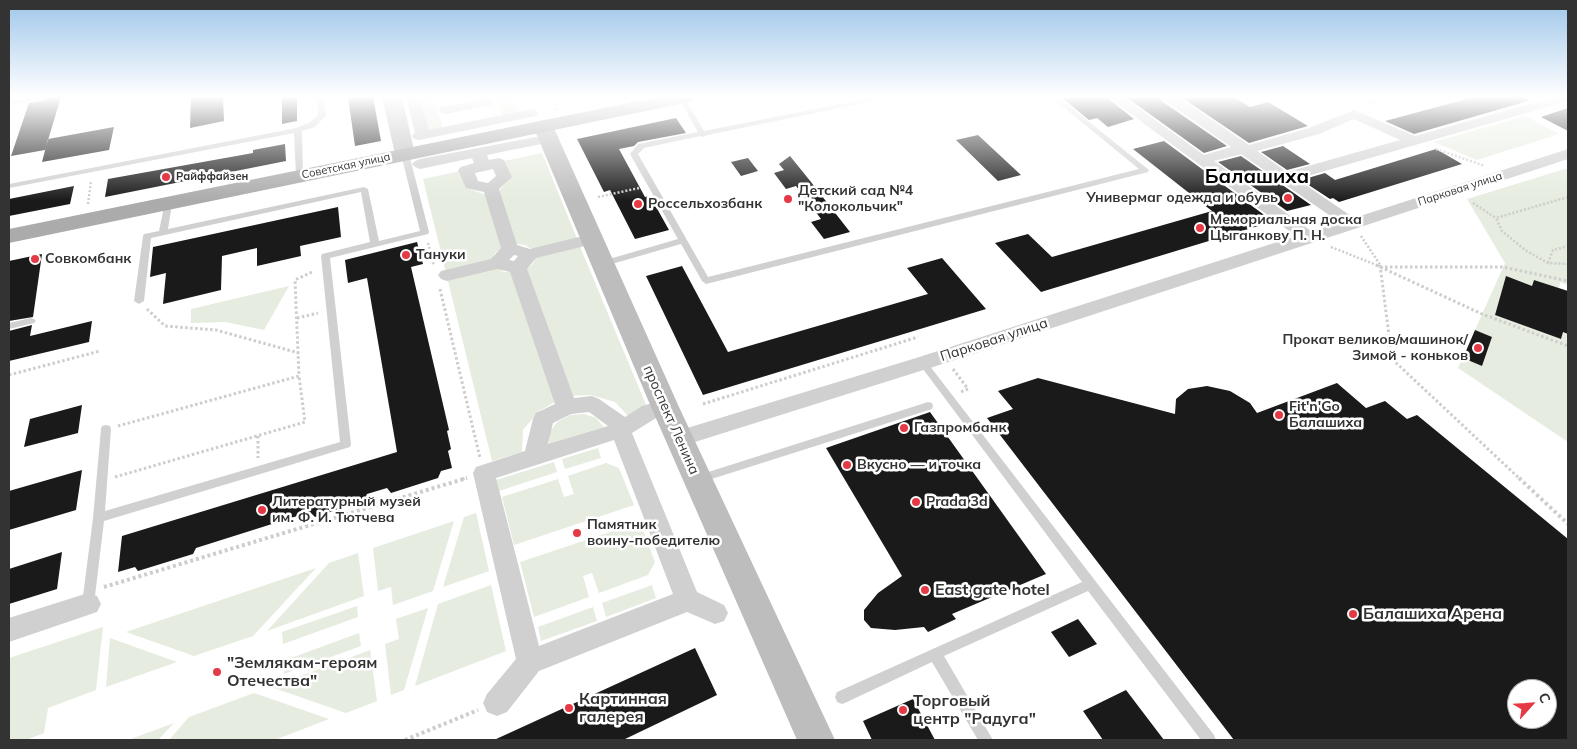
<!DOCTYPE html>
<meta charset="utf-8">
<style>
body{margin:0}
#map{position:relative;width:1577px;height:749px;overflow:hidden;background:#fff;font-family:Mulish,sans-serif}
canvas{display:block}
.frame{position:absolute;inset:0;border:10px solid #333;pointer-events:none}
.north{position:absolute;left:1507px;top:679px;width:50px;height:50px;box-sizing:border-box;background:#fff;border:1px solid #adadad;border-radius:50%;rotate:64deg;font-size:14px;font-weight:700;line-height:20px;text-align:center;color:#333}
.north::after{content:'';display:block;margin:auto;width:18px;height:22px;background:#e63946;clip-path:polygon(50% 0,100% 100%,50% 72%,0 100%)}
</style>
<div id="map">
<canvas width="1577" height="749"></canvas>
<div class="frame"></div>
<div class="north">С</div>
</div>
<script>
const ctx = document.querySelector('canvas').getContext('2d');
ctx.lineJoin = 'round';
function fillPath(path, color) {
  ctx.fillStyle = color;
  ctx.fill(path, 'evenodd');
}
function poly(rows) {
  const path = new Path2D();
  for (const r of rows) {
    path.moveTo(r[0], r[1]);
    for (let i = 2; i < r.length; i += 2) path.lineTo(r[i], r[i + 1]);
  }
  return path;
}
function stroke(path, color, width, dash) {
  ctx.strokeStyle = color;
  ctx.lineWidth = width;
  ctx.lineCap = dash ? 'butt' : 'round';
  ctx.setLineDash(dash || []);
  ctx.stroke(path);
}
function label(font, color, halo, rows, align = 'center') {
  ctx.font = font + ' Mulish,sans-serif';
  ctx.lineWidth = 5;
  ctx.setLineDash([]);
  ctx.textBaseline = 'middle';
  ctx.strokeStyle = halo;
  ctx.fillStyle = color;
  for (const [text, x, y, turn = 0] of rows) {
    ctx.save();
    ctx.translate(x, y);
    ctx.rotate((+turn || 0) * Math.PI / 180);
    ctx.textAlign = isNaN(turn) ? turn : align;
    if (halo) ctx.strokeText(text, 0, 0);
    ctx.fillText(text, 0, 0);
    ctx.restore();
  }
}
fillPath(poly([
 [415,97,434,97,443,129,424,132],
 [496,97,514,97,521,113,503,117],
 [1525,116,1559,134,1477,160,1434,142],
 [542,153,578,241,535,251,525,245,516,244,498,192,510,178,504,161],
 [1568,168,1568,285,1560,282,1559,288,1534,280,1532,286,1506,277,1495,315,1561,339,1563,332,1568,334,1568,442,1458,368,1505,263,1467,199],
 [1475,330,1492,337,1482,366,1463,358],
 [460,171,467,188,486,195,502,248,495,253,491,262,446,273,423,179],
 [579,244,649,412,630,418,615,402,591,395,570,396,526,269,532,265,537,255],
 [492,266,504,272,512,272,557,401,539,411,523,430,522,452,492,461,447,277],
 [289,286,264,330,225,322,191,323,191,309],
 [584,414,596,418,604,427,549,444,550,432,557,422,570,415],
 [598,448,601,458,565,469,562,459],
 [554,462,557,472,499,491,496,480],
 [606,463,619,468,634,505,514,545,502,497,558,479,564,497,574,494,568,476],
 [476,513,489,571,443,587,464,517],
 [454,521,433,591,393,605,391,587,378,591,373,548],
 [640,522,655,562,648,575,599,593,592,573,583,576,589,597,534,617,520,562],
 [358,553,364,596,267,631,329,563],
 [316,568,253,636,194,656,126,632],
 [491,585,506,651,415,686,438,604],
 [652,585,656,598,606,617,602,603],
 [357,606,358,617,283,644,282,632],
 [593,607,597,621,541,641,538,627],
 [428,608,404,690,391,695,385,644,399,639,396,619],
 [103,627,96,690,48,708,44,733,26,740,9,740,9,658],
 [359,633,361,646,284,674,283,661],
 [110,638,177,662,106,687],
 [370,650,377,701,346,713,271,687],
 [254,693,329,719,275,740,169,740,189,717],
 [174,723,158,740,128,740]
]), '#e6ecdf');
fillPath(poly([
 [49,97,61,97,45,150,11,156,29,103,44,101],
 [191,97,223,97,224,121,190,128],
 [282,97,297,97,297,121,282,124],
 [348,97,373,97,381,141,355,146],
 [1061,97,1106,97,1134,119,1108,127,1097,118,1089,120],
 [1126,97,1160,97,1163,102,1227,146,1204,153],
 [1181,97,1234,97,1250,107,1268,102,1308,126,1249,143],
 [1474,97,1527,97,1528,101,1414,134,1385,121],
 [1568,108,1568,131,1541,117],
 [676,118,686,133,638,142,634,146,619,149,645,197,650,196,669,230,635,239,610,190,604,192,577,139],
 [114,127,109,150,42,162,48,139],
 [978,135,1021,175,998,181,956,140],
 [1164,141,1267,217,1262,219,1268,223,1041,292,995,243,1028,234,1052,257,1212,211,1133,149],
 [285,144,286,161,105,197,108,179,253,153,253,150],
 [1283,146,1310,164,1287,170,1261,152],
 [1436,149,1462,164,1339,202,1333,198,1330,199,1301,180,1325,173,1335,180],
 [790,156,811,182,850,232,824,239,811,222,821,219,796,186,786,189,774,173,784,170,779,164],
 [1241,156,1311,205,1287,211,1218,162],
 [748,158,758,171,741,176,731,162],
 [74,186,70,204,9,216,9,199],
 [338,207,341,237,300,246,301,256,257,266,257,248,222,256,221,290,163,304,166,273,150,277,153,247],
 [417,242,423,264,411,267,449,430,447,431,451,449,448,451,452,468,441,471,438,478,391,493,387,488,367,494,364,501,315,517,310,512,196,548,193,554,138,571,135,567,118,572,122,536,397,452,367,278,348,283,345,260],
 [42,254,33,317,9,321,9,261],
 [942,258,986,309,703,395,646,276,682,266,728,352,928,294,907,268],
 [1506,276,1532,286,1534,280,1568,291,1568,334,1563,332,1561,339,1495,315],
 [92,321,89,342,9,361,9,331,32,325,30,336],
 [1475,330,1492,337,1482,366,1463,358],
 [1038,378,1175,414,1176,399,1188,389,1207,386,1230,391,1250,403,1257,413,1337,383,1366,408,1385,401,1407,419,1417,415,1568,539,1568,740,1234,740,987,418,1013,409,998,391],
 [1517,689,1547,689,1547,719,1517,719],
 [82,405,78,433,24,447,30,419],
 [930,412,1046,574,952,614,956,619,928,632,924,627,895,630,871,628,864,620,864,610,878,593,902,576,826,448],
 [82,470,76,510,9,530,9,491],
 [62,552,57,589,9,604,9,569],
 [1078,619,1097,644,1069,657,1051,632],
 [695,648,717,695,623,740,494,740],
 [1126,690,1164,740,1103,740,1083,711],
 [913,699,935,740,872,740,863,721]
]), '#1a1a1a');
stroke(poly([
 [551,97,557,110],
 [1367,104,1396,97],
 [1436,149,1485,166],
 [598,197,639,188],
 [1568,197,1496,218,1502,231,1525,250,1548,263,1568,264],
 [1473,203,1496,218],
 [88,204,91,181],
 [1361,236,1381,266],
 [428,243,434,266],
 [1331,247,1379,266],
 [1548,263,1553,250,1568,246]
]), '#cdcdcd', 2.5, [2, 2]);
stroke(poly([
 [1376,265,1482,314,1568,346],
 [1380,265,1392,359,1520,479],
 [1385,267,1503,267,1568,281],
 [440,289,480,458],
 [147,309,165,326,216,330,299,353],
 [297,318,318,313],
 [953,369,968,389,961,392],
 [9,375,100,351],
 [703,404,918,337],
 [118,426,299,376,295,280,314,271],
 [258,436,258,458],
 [115,477,305,422,299,376],
 [462,479,467,478]
]), '#cdcdcd', 3, [2.5, 2.5]);
stroke(poly([
 [1519,478,1568,524],
 [104,587,467,478],
 [405,740,478,710]
]), '#cdcdcd', 4, [3, 3]);
fillPath(poly([
 [34,97,47,97,44,99,9,105,9,101,34,97],
 [317,97,323,97,326,115,315,127,302,131,303,178,297,178,296,176,294,133,9,188,9,184,296,128,309,123,318,115,317,97],
 [678,97,684,97,704,131,875,97,887,97,884,99,707,135,703,137,700,136,644,148,638,154,708,277,1139,169,1051,97,1058,97,1149,170,1148,172,706,284,702,281,681,244,605,266,599,266,598,264,599,262,678,239,630,154,638,144,698,132,678,97],
 [402,152,405,152,409,154,429,232,428,234,330,258,351,444,350,447,104,521,94,604,92,608,88,610,84,608,82,604,93,518,101,429,102,426,106,425,110,426,111,429,105,511,340,442,321,256,322,254,370,242,361,192,151,238,144,301,139,304,134,301,143,236,144,234,159,231,165,202,168,202,172,204,168,229,364,187,368,189,379,241,420,231,401,154,402,152],
 [31,318,34,319,36,321,34,323,9,329,9,323,31,318],
 [923,359,926,361,1214,735,1216,740,1201,740,1088,591,944,656,993,740,978,740,932,662,847,702,842,704,837,702,835,697,837,692,1082,582,920,365,918,363,920,361,923,359],
 [928,402,932,403,933,406,932,409,699,483,695,482,693,479,695,476,699,475,928,402]
]), '#d0d0d0');
fillPath(poly([
 [406,97,420,97,429,130,531,109,536,110,538,113,536,116,531,117,419,140,414,139,412,136,415,133,406,97],
 [1108,97,1123,97,1204,155,1231,147,1164,100,1162,97,1178,97,1249,145,1309,128,1354,110,1415,136,1554,97,1568,97,1568,101,1297,179,1354,218,1568,149,1568,159,930,368,679,447,671,445,668,439,671,433,916,358,1296,236,1108,97],
 [1354,119,1400,140,1287,172,1257,151,1319,134,1354,119],
 [1241,154,1339,222,1311,231,1214,161,1241,154],
 [487,98,494,102,492,105,446,114,441,113,439,110,441,107,487,98],
 [536,137,541,138,543,141,541,144,487,155,489,160,499,158,504,160,512,177,499,189,517,245,530,249,579,237,585,238,588,242,585,246,536,258,527,269,574,398,592,396,599,399,625,417,642,406,649,404,656,406,659,412,656,418,632,433,697,592,724,605,728,613,724,621,715,624,687,612,539,671,507,712,497,716,487,712,483,703,487,694,516,659,473,473,476,467,525,451,533,419,536,413,555,404,510,272,497,269,447,281,441,279,438,275,441,271,491,259,501,248,484,192,466,188,458,170,461,167,474,163,472,158,420,169,415,167,412,164,415,161,420,159,536,137],
 [493,169,496,176,488,183,478,181,475,173,493,169],
 [514,255,518,256,514,261,509,260,514,255],
 [589,412,608,426,548,444,553,423,571,414,589,412],
 [614,440,673,594,539,646,496,478,614,440],
 [88,593,97,596,101,604,97,612,9,642,9,618,88,593]
]), '#d0d0d0');
fillPath(poly([
 [382,97,402,97,415,154,412,158,405,160,398,158,395,154,382,97],
 [543,120,550,122,553,126,679,407,835,740,797,740,651,407,533,126,536,122,543,120]
]), '#bdbdbd');
fillPath(poly([
 [658,97,694,97,691,101,684,103,9,243,9,229,658,97]
]), '#ababab');
const sky = ctx.createLinearGradient(0, 0, 0, 201);
sky.addColorStop(0, '#9ec6ea');
sky.addColorStop(0.48, '#fff');
sky.addColorStop(1, '#ffffff00');
ctx.fillStyle = sky;
ctx.fillRect(0, 0, 1577, 201);
for (const [x, y, r, color] of [
 [166,177,5,"#e63946"],
 [1288,198,5,"#e63946"],
 [788,199,5,"#e63946"],
 [638,204,5,"#e63946"],
 [1200,228,5,"#e63946"],
 [406,255,5,"#e63946"],
 [35,259,5,"#e63946"],
 [1478,348,5,"#e63946"],
 [1279,415,5,"#e63946"],
 [904,428,5,"#e63946"],
 [847,465,5,"#e63946"],
 [916,502,5,"#e63946"],
 [262,510,5,"#e63946"],
 [577,533,5,"#e63946"],
 [925,590,5,"#e63946"],
 [1353,614,5,"#e63946"],
 [217,672,5,"#e63946"],
 [569,708,5,"#e63946"],
 [903,710,5,"#e63946"]
]) {
  const dot = new Path2D();
  dot.arc(x, y, r, 0, 2 * Math.PI);
  ctx.fillStyle = color;
  ctx.fill(dot);
  stroke(dot, '#fff', 2);
}
label('11px', '#333', '#fff', [
 ["Советская улица",346,166,-12],
 ["Парковая улица",1460,189,-18]
]);
label('bold 11px', '#333', '#fff', [
 ["Райффайзен",176,177]
], 'left');
label('bold 14px', '#333', '#fff', [
 ["Детский сад №4",798,191],
 ["\"Колокольчик\"",798,207],
 ["Универмаг одежда и обувь",1278,198,"right"],
 ["Россельхозбанк",648,204],
 ["Мемориальная доска",1210,220],
 ["Цыганкову П. Н.",1210,236],
 ["Тануки",416,255],
 ["Совкомбанк",45,259],
 ["Прокат великов/машинок/",1468,340,"right"],
 ["Зимой - коньков",1468,356,"right"],
 ["Fit'n'Go",1289,407],
 ["Балашиха",1289,423],
 ["Газпромбанк",914,428],
 ["Вкусно — и точка",857,465],
 ["Литературный музей",272,502],
 ["им. Ф. И. Тютчева",272,518],
 ["Prada 3d",926,502],
 ["Памятник",587,525],
 ["воину-победителю",587,541]
], 'left');
label('14px', '#333', '#fff', [
 ["Парковая улица",994,340,-18],
 ["проспект Ленина",671,420,66]
]);
label('bold 16px', '#333', '#fff', [
 ["East gate hotel",935,590],
 ["Балашиха Арена",1363,614],
 ["\"Землякам-героям",227,663],
 ["Отечества\"",227,681],
 ["Картинная",579,699],
 ["галерея",579,717],
 ["Торговый",913,701],
 ["центр \"Радуга\"",913,719]
], 'left');
label('bold 20px', '#000', '#fff', [
 ["Балашиха",1257,177]
]);
</script>
